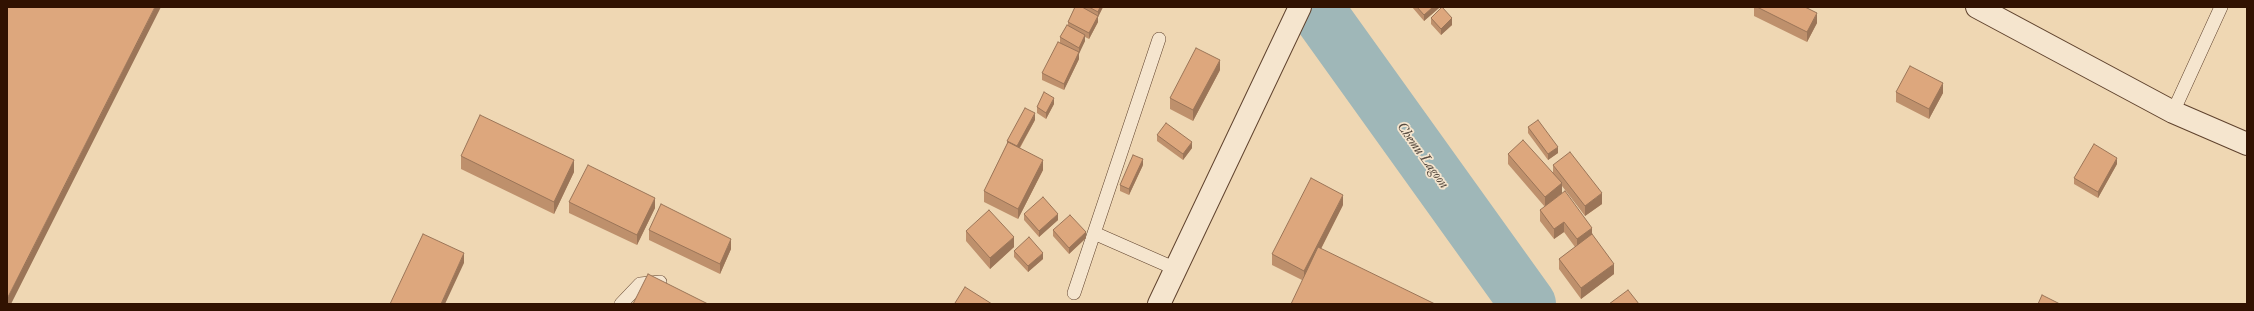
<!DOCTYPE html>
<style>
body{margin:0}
#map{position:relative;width:2254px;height:311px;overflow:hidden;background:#efd7b3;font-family:"IM FELL Double Pica",serif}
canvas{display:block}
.frame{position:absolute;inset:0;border:8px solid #311201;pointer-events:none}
</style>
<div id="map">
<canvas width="2254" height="311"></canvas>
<div class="frame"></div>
</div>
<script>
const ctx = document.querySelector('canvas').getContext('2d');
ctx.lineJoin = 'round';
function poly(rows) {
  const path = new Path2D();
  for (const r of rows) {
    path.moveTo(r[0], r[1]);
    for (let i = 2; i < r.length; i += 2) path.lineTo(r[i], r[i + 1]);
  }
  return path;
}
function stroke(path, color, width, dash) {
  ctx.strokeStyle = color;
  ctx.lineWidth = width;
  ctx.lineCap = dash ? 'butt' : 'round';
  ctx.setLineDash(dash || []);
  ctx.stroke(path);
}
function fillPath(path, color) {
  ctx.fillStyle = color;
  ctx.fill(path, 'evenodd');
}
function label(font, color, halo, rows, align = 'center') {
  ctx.font = font + ' "IM FELL Double Pica",serif';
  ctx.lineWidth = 3.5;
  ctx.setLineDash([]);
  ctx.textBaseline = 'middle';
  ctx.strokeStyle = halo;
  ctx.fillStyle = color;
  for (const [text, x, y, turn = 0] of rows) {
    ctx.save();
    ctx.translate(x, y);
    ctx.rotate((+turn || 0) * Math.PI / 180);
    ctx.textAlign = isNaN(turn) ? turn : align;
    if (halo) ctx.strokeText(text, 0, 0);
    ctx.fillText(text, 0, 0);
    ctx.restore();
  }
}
stroke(poly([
 [1315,7,1528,304]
]), '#9fb7b8', 56);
const service = poly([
 [2173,112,2221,7],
 [1094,233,1176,269],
 [1074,293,1159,39],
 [621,304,640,284,660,282]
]);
const tertiary = poly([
 [1977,7,2173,112,2247,144],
 [1159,304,1300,7]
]);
stroke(service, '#60432e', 14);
stroke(tertiary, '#60432e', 24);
stroke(service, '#f5e5ce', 13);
stroke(tertiary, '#f5e5ce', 22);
fillPath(poly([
 [1075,7,1103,7,1098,17,1098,22,1089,39,1085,37,1085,41,1079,52,1079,59,1064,90,1042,80,1042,73,1060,43,1060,37,1068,25,1068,22],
 [1412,7,1439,7,1439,8,1424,21],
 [1754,7,1805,7,1817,23,1807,42,1754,16],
 [1431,18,1452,25,1441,35,1431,24],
 [1220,70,1193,121,1170,109,1170,98],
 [1896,92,1943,93,1929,119,1896,102],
 [1054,104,1046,119,1037,113,1037,107],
 [1035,120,1020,148,1043,170,1018,219,984,202,984,191,1007,144,1007,141],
 [1528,127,1558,153,1548,160,1528,133],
 [1157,135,1192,148,1183,160,1157,141],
 [1508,154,1553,174,1553,165,1602,204,1585,216,1562,186,1562,193,1554,200,1592,235,1614,274,1581,299,1559,269,1559,259,1575,247,1564,232,1554,239,1540,221,1540,210,1545,207,1508,164],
 [461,156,574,172,554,214,461,169],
 [2117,164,2098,198,2074,184,2074,178],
 [1143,165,1129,195,1120,191,1120,185],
 [569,202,655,208,637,245,569,213],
 [1343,205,1321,249,1302,280,1272,265,1272,254],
 [1024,214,1058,220,1039,237,1024,220],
 [649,230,731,249,720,274,649,240],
 [1053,230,1086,238,1069,254,1053,236],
 [966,231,1014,247,990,269,966,241],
 [1014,251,1043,259,1028,272,1014,257]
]), '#be906c');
fillPath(poly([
 [155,7,161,7,11,304,7,304,7,299],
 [1100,7,1103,7,1098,17,1098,22,1089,39,1089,33,1098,16,1098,12],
 [1433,7,1439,7,1439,8,1424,21,1424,15],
 [1817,13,1817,23,1807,42,1807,32],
 [1452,18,1452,25,1441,35,1441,29],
 [1085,35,1085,41,1079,54,1079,48],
 [1079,52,1079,59,1064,90,1064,84],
 [1220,60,1220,70,1193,121,1193,110],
 [1943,83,1943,93,1929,119,1929,109],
 [1054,98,1054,104,1046,119,1046,113],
 [1035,113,1035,120,1017,152,1017,146],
 [1192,142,1192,148,1183,160,1183,154],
 [1558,147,1558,153,1548,160,1548,154],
 [2117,158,2117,164,2098,198,2098,192],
 [1143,159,1143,165,1129,195,1129,189],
 [574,160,574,172,554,214,554,202],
 [1043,160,1043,170,1018,219,1018,209],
 [1562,183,1562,193,1545,207,1545,197],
 [1602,193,1602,204,1585,216,1585,206],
 [1343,195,1343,205,1304,282,1304,271],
 [655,198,655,208,637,245,637,235],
 [1058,214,1058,220,1039,237,1039,231],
 [1564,222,1564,232,1554,239,1554,229],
 [1592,228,1592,238,1577,250,1577,239],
 [1086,232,1086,238,1069,254,1069,248],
 [1014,237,1014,247,990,269,990,258],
 [731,239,731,249,720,274,720,264],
 [464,253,464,263,445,304,441,304],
 [1043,253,1043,259,1028,272,1028,266],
 [1614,264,1614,274,1581,299,1581,288]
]), '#9b7558');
const building = poly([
 [7,7,155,7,7,299,7,7],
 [1075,7,1082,7,1098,16,1089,33,1068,22,1075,7],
 [1089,7,1100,7,1098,12,1089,7],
 [1417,7,1433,7,1424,15,1417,7],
 [1442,7,1452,18,1441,29,1431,18,1442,7],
 [1757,7,1805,7,1817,13,1807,32,1757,7],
 [1067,25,1085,35,1079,48,1060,37,1067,25],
 [1058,42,1079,52,1064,84,1042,73,1058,42],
 [1196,48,1220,60,1193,110,1170,98,1196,48],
 [1910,66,1943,83,1929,109,1896,92,1910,66],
 [1044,92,1054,98,1046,113,1037,107,1044,92],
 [1025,108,1035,113,1017,146,1007,141,1025,108],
 [480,115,574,160,554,202,461,156,480,115],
 [1538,120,1558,147,1548,154,1528,127,1538,120],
 [1166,123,1192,142,1183,154,1157,135,1166,123],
 [1523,140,1562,183,1545,197,1508,154,1523,140],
 [1008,142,1043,160,1018,209,984,191,1008,142],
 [2094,144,2117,158,2098,192,2074,178,2094,144],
 [1570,152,1602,193,1585,206,1553,165,1570,152],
 [1133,155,1143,159,1129,189,1120,185,1133,155],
 [588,165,655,198,637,235,569,202,588,165],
 [1311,178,1343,195,1304,271,1272,254,1311,178],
 [1565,191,1592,228,1577,239,1564,222,1554,229,1540,210,1565,191],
 [1043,197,1058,214,1039,231,1024,214,1043,197],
 [661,204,731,239,720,264,649,230,661,204],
 [989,210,1014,237,990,258,966,231,989,210],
 [1070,215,1086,232,1069,248,1053,230,1070,215],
 [423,234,464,253,441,304,390,304,423,234],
 [1592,234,1614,264,1581,288,1559,259,1592,234],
 [1029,237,1043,253,1028,266,1014,251,1029,237],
 [1318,247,1435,304,1291,304,1318,247],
 [648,274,708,304,633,304,648,274],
 [965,287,992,304,957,304,955,303,965,287],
 [1628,290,1639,304,1609,304,1628,290],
 [2042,295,2060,304,2038,304,2042,295]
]);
fillPath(building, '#dda77d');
stroke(building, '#9b7558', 1);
label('italic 14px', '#584c41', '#f5e5ce', [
 ["Chemu Lagoon",1422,156,54]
]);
</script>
